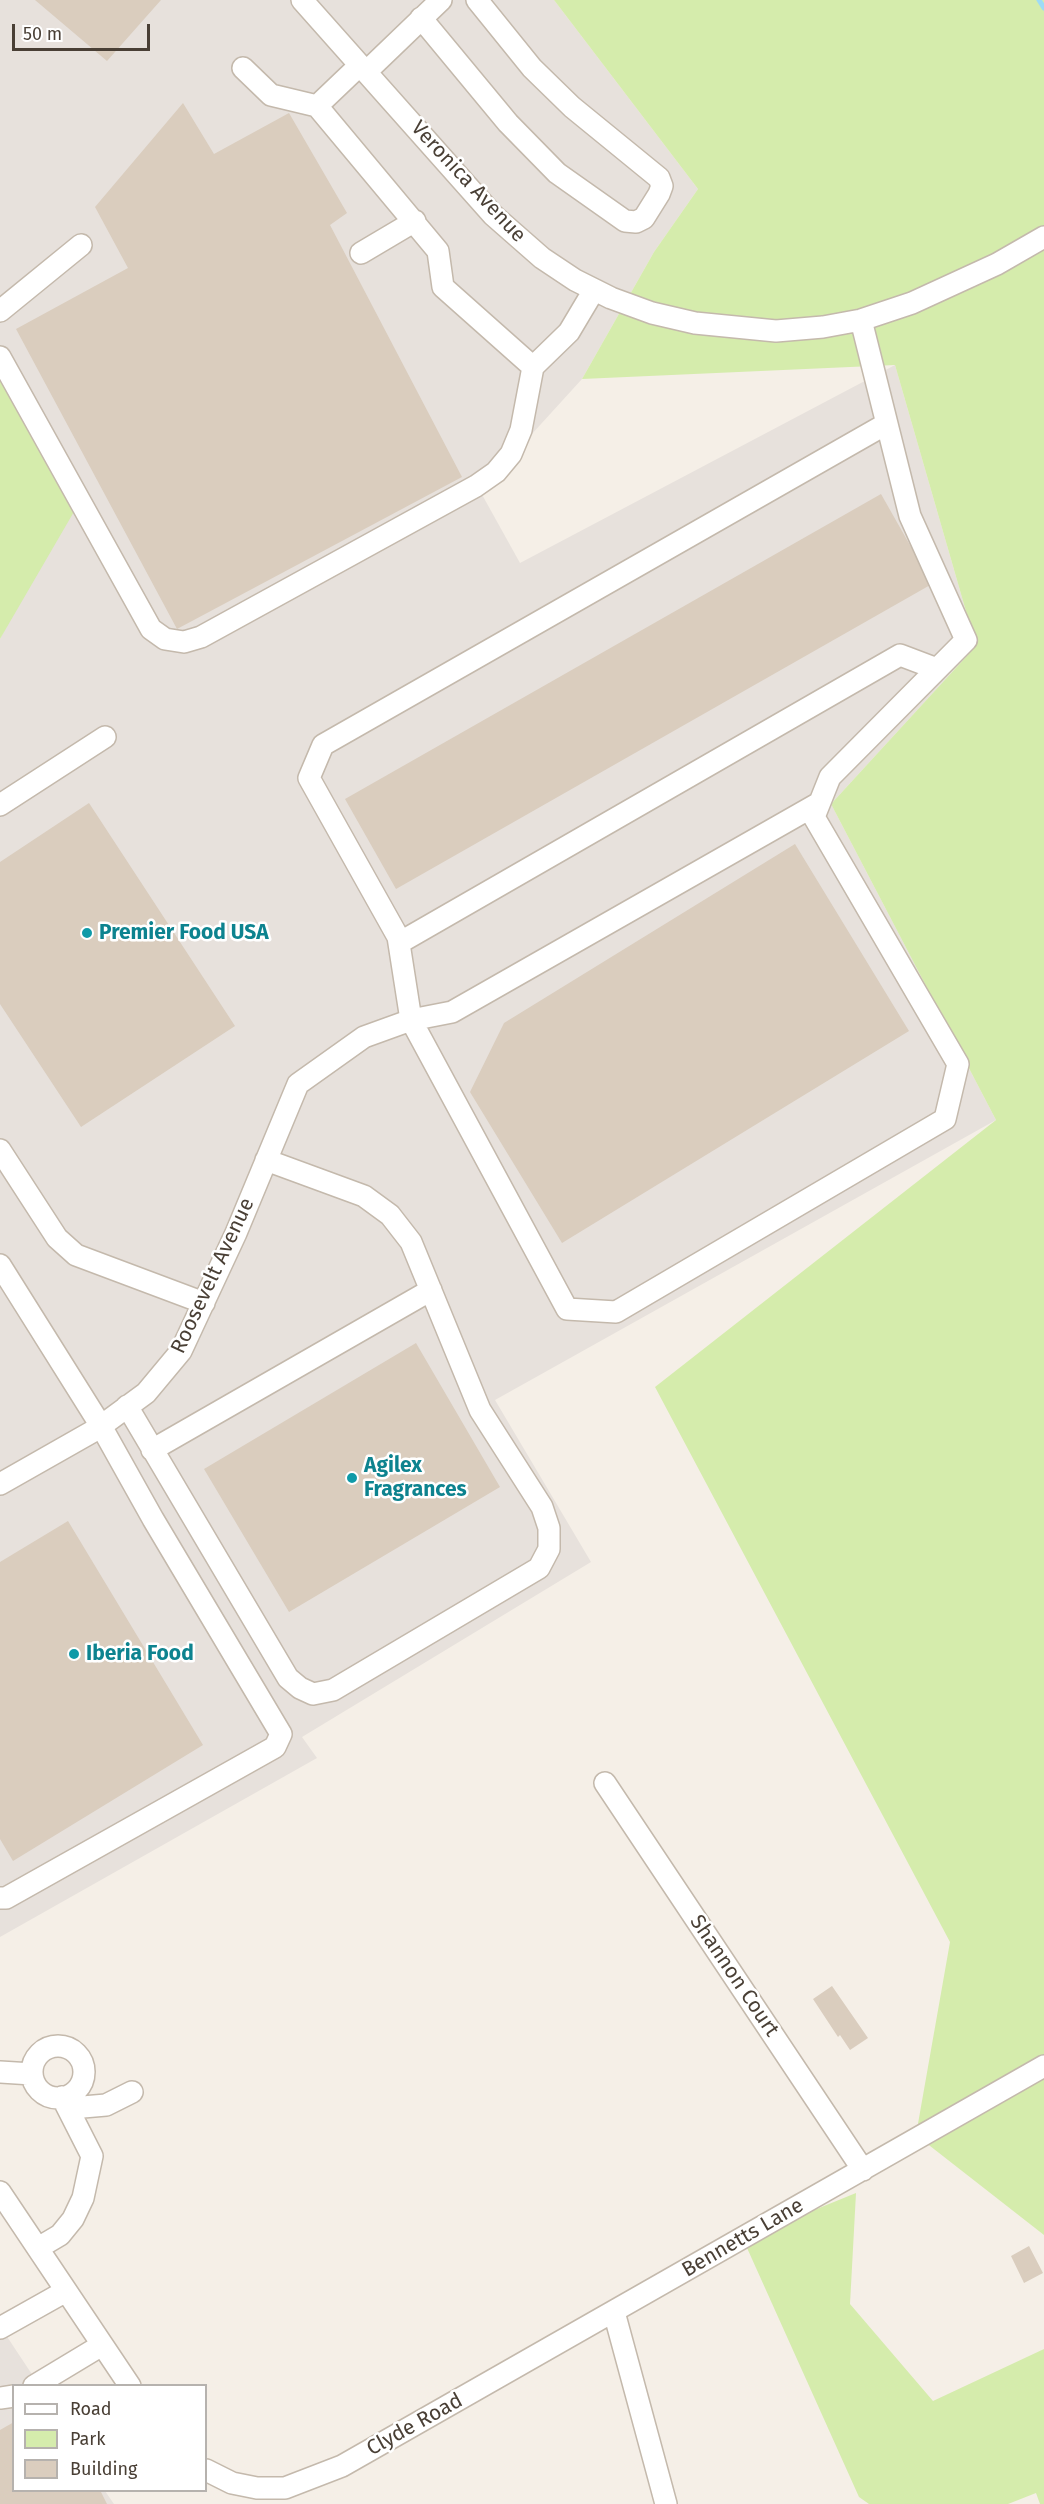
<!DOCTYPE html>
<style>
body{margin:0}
#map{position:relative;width:1044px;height:2504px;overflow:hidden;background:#f5efe7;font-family:"Fira Sans",sans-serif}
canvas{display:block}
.legend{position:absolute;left:12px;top:2384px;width:195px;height:108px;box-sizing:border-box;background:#fff;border:2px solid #b6b2ae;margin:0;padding:8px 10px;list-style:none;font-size:18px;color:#493f35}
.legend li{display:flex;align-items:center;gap:12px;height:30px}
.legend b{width:30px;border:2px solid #b6b2ae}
.scale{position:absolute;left:12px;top:24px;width:138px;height:27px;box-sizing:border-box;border:3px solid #493f35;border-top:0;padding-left:8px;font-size:18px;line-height:21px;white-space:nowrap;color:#493f35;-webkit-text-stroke:4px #fff;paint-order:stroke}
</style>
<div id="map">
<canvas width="1044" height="2504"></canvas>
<ul class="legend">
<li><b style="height:8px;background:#fff"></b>Road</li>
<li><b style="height:16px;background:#d5ecac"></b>Park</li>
<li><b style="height:16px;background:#dacdbe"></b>Building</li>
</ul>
<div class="scale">50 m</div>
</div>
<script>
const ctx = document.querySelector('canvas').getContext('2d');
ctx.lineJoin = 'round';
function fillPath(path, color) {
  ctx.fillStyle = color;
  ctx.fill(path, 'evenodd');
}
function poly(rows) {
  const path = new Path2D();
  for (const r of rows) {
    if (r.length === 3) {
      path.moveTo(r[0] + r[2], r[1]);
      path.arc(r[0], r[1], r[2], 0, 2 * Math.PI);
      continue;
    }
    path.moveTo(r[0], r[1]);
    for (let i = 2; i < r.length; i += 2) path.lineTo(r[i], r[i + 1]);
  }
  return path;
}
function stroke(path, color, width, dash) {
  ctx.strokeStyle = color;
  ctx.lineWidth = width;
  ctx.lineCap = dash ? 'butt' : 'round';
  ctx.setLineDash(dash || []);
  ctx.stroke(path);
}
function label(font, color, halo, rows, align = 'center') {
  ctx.font = font + ' "Fira Sans",sans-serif';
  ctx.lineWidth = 5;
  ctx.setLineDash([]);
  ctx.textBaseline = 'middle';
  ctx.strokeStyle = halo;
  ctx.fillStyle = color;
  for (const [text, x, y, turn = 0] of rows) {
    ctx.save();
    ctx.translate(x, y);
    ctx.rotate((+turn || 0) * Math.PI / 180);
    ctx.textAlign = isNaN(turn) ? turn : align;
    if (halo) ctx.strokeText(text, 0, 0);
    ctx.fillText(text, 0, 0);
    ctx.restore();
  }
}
fillPath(poly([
 [0,0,554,0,698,189,654,252,582,379,480,491,520,563,895,365,976,646,831,804,996,1120,495,1400,591,1562,302,1737,317,1758,0,1937,0,639,7,624,0,378],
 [0,2326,39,2385,14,2386,14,2490,105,2491,114,2504,0,2504]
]), '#e7e1dc');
fillPath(poly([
 [554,0,1044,0,1044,2235,916,2135,950,1942,655,1387,996,1120,831,804,976,646,895,365,582,379,654,252,698,189],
 [0,378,75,510,0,639],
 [856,2193,850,2304,933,2401,1044,2349,1044,2504,1040,2504,1036,2493,1008,2504,869,2504,859,2497,743,2239]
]), '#d5ecac');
stroke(poly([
 [1039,0,1044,8]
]), '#9edaf6', 5);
fillPath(poly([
 [35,0,161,0,107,61],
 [183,103,214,154,289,113,347,213,330,225,462,477,177,629,16,329,128,268,95,207],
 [881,494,932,584,396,889,345,799],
 [89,803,235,1026,81,1127,0,1004,0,862],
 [795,844,909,1031,562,1243,470,1092,504,1023],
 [416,1343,500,1487,289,1612,204,1469],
 [68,1521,203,1745,13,1861,0,1839,0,1562],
 [832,1986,868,2038,850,2050,840,2035,838,2037,813,1999],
 [1029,2246,1043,2273,1024,2283,1011,2256],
 [14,2422,14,2490,100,2490,107,2504,0,2504,0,2430]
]), '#dacdbe');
const minor = poly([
 [302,0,493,215,542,258,575,280,611,298,652,313,695,323,776,331,823,327,861,320,912,303,997,264,1044,237],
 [421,18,508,123,557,173,625,221,636,222,644,218,659,194,662,186,659,178,572,107,532,68,477,0],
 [243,68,271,95,317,106,438,251,443,287,533,367,569,332,594,290],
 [366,72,441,0],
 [317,106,360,65],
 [361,253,415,221],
 [0,311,81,245],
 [0,357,151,629,165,639,184,642,201,637,476,486,496,472,511,454,521,430,533,367],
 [819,803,452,1012,411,1020,398,937,309,778,323,745,886,424],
 [0,805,105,737],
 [399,943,900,655,937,669],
 [0,1150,57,1238,76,1255,204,1303],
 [0,1265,101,1426,153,1519,281,1734,275,1747,6,1898,0,1898],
 [127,1406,288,1678,300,1688,313,1694,333,1690,539,1568,549,1549,549,1528,542,1507,480,1410,411,1242,390,1215,364,1196,266,1160],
 [152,1450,431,1290],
 [0,1484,97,1429,146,1393,181,1351,236,1233,298,1084,364,1037,411,1020,567,1309,616,1312,945,1119,958,1064,814,817,830,777,966,640,910,516,861,320],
 [605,1783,863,2170],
 [58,2072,26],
 [0,2072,32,2074],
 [62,2097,83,2107,106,2105,132,2092],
 [0,2192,130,2386],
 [38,2248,60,2235,73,2219,83,2198,92,2156,62,2097],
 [614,2312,666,2504],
 [0,2328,66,2291],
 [34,2386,102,2345],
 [0,2398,14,2396],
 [206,2470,232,2483,257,2488,285,2488,342,2466,1044,2066]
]);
stroke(minor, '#c4b9ac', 24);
stroke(minor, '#fff', 21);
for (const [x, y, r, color] of [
 [87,933,6,"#0f9aa8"],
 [352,1478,6,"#0f9aa8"],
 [74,1654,6,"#0f9aa8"]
]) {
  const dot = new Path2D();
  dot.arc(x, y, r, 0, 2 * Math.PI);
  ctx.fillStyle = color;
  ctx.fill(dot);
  stroke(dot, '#fff', 2);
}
label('21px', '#493f35', '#fff', [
 ["Veronica Avenue",468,182,47],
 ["Roosevelt Avenue",213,1276,-65],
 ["Shannon Court",734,1976,56],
 ["Bennetts Lane",743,2238,-30],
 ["Clyde Road",415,2425,-29]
]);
label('bold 21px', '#0d838f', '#fff', [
 ["Premier Food USA",99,933],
 ["Agilex",364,1466],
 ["Fragrances",364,1490],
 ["Iberia Food",86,1654]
], 'left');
</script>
